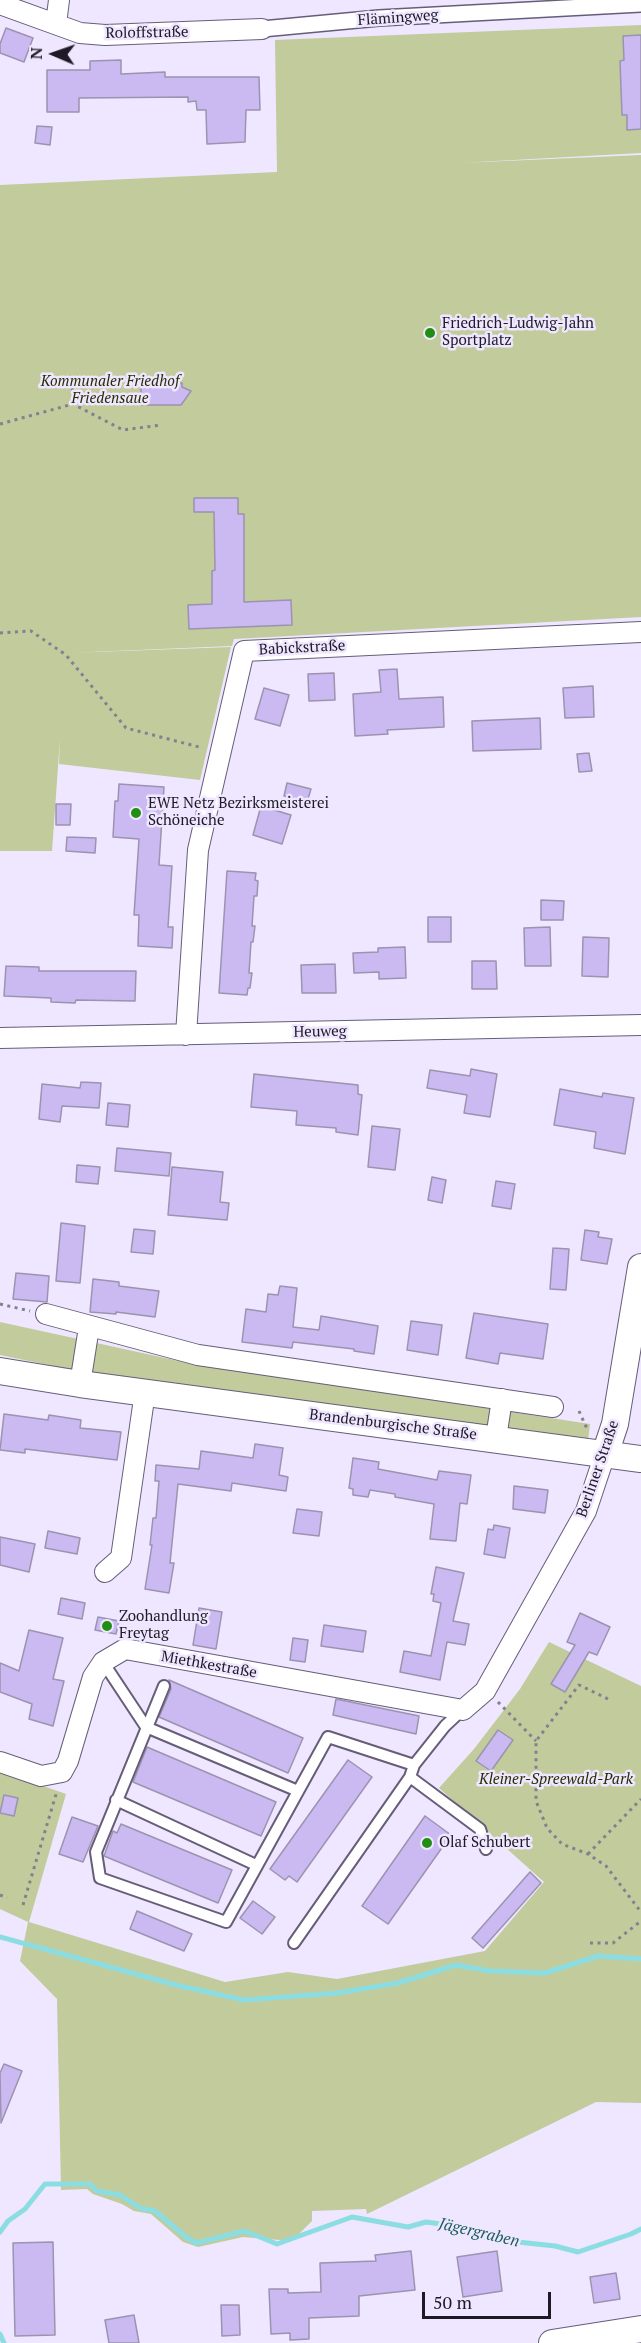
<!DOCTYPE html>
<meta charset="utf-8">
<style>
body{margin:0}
#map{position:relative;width:641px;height:2343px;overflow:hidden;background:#efe6ff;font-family:"PT Serif",serif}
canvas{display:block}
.north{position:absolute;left:24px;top:24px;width:60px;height:60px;-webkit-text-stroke:4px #efe6ff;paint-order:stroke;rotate:272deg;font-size:16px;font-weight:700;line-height:24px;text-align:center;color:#1e1a25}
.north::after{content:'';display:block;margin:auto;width:21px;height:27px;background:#1e1a25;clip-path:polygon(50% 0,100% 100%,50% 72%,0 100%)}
.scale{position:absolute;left:422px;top:2292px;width:129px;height:27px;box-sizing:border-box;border:3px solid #1e1a25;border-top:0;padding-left:8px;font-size:18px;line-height:21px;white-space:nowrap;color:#1e1a25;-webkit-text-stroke:4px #efe6ff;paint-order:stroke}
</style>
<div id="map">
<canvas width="641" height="2343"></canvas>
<div class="north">N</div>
<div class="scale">50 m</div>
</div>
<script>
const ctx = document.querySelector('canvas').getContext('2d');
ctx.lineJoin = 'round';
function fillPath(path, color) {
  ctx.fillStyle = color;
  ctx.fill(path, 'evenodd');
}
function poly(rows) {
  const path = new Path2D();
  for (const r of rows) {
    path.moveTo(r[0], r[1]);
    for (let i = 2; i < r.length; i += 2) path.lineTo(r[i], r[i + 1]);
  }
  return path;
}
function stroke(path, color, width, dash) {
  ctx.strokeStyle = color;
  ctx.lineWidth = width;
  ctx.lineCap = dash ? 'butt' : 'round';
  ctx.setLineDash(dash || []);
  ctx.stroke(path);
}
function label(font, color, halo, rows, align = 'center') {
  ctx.font = font + ' "PT Serif",serif';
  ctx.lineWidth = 5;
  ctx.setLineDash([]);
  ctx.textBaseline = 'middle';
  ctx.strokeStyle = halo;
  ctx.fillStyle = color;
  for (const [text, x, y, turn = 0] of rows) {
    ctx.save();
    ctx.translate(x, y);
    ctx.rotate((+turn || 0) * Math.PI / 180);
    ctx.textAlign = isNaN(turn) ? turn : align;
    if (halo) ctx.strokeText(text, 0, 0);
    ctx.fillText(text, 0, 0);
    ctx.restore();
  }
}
fillPath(poly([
 [641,25,641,153,459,163,641,155,641,617,234,639,232,646,66,653,231,647,200,780,59,764,60,739,52,851,0,851,0,185,277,172,275,40],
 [0,1322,188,1363,590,1424,588,1441,141,1384,0,1355],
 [549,1642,641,1686,641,2103,596,2102,367,2214,366,2209,312,2211,312,2221,292,2241,243,2237,198,2247,183,2242,151,2214,134,2211,122,2204,93,2194,87,2189,61,2190,57,1999,20,1961,28,1922,0,1909,0,1771,66,1794,29,1922,225,1982,288,1972,337,1979,485,1951,544,1882,439,1788,474,1749,520,1689]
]), '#c1cb9c');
stroke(poly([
 [0,1937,176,1985,244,2000,337,1993,398,1983,456,1965,491,1971,545,1973,598,1956,641,1959],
 [0,2232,8,2221,25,2209,45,2184,90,2184,97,2191,120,2195,140,2208,155,2211,186,2237,196,2243,245,2231,277,2244,352,2217,408,2227,426,2222,448,2225,490,2239,555,2246,578,2252,631,2234,641,2229],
 [0,2334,4,2343]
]), '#8bdde2', 5);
const building = poly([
 [6,28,33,38,24,62,0,53,0,44,6,28],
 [641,35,641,129,627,130,627,115,622,115,620,61,624,60,623,36,641,35],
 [121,60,121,74,165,72,165,77,259,77,260,110,246,110,245,142,207,144,206,110,197,110,196,101,188,102,188,97,79,98,79,112,47,112,47,70,90,70,90,61,121,60],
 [37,126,52,127,50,145,35,143,37,126],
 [141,382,182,383,182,387,191,391,181,405,141,405,141,382],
 [194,498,238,498,238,514,244,514,244,602,291,600,292,625,189,629,188,605,212,604,212,571,215,570,214,512,194,512,194,498],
 [397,669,399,699,443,697,444,727,387,730,388,734,355,736,353,694,381,692,379,670,397,669],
 [334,673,335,700,309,701,308,674,334,673],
 [593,686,594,717,565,718,563,688,593,686],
 [264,688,289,695,280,726,255,719,264,688],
 [540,718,541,749,473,751,472,721,540,718],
 [589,753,592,771,579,772,577,754,589,753],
 [287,783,311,789,307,802,284,796,287,783],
 [119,784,164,787,159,865,172,866,168,927,173,927,172,948,138,946,139,915,134,915,139,839,113,837,115,801,118,801,119,784],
 [56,804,71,804,70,825,56,825,56,804],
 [261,806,291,815,282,844,253,835,261,806],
 [67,837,96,838,95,853,66,851,67,837],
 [227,871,256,873,255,880,258,881,257,896,254,896,252,926,255,926,253,942,251,942,249,973,252,973,250,988,248,988,247,995,219,993,227,871],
 [541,900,564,901,563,920,541,920,541,900],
 [428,917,451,917,451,942,428,942,428,917],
 [550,927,551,966,525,966,524,928,550,927],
 [583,937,609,938,608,977,582,976,583,937],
 [405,947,406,978,379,979,379,972,354,973,353,953,378,952,378,948,405,947],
 [472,961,496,961,497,989,472,989,472,961],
 [335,964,336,993,302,993,301,965,335,964],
 [6,966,39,967,39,971,136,971,135,1001,76,1000,75,1003,51,1002,51,998,4,996,6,966],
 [471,1069,497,1074,490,1117,464,1113,467,1095,427,1088,430,1070,470,1076,471,1069],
 [254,1074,358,1085,358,1094,362,1095,358,1135,336,1132,336,1128,296,1125,297,1111,251,1107,254,1074],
 [81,1082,101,1083,99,1108,62,1106,60,1122,39,1119,42,1084,80,1088,81,1082],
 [560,1089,602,1097,603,1093,634,1098,625,1154,594,1148,596,1132,554,1125,560,1089],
 [108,1103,130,1105,128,1127,106,1125,108,1103],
 [372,1126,400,1129,395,1170,368,1167,372,1126],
 [117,1148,171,1153,169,1176,115,1171,117,1148],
 [77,1165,100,1167,98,1184,76,1182,77,1165],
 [172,1167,223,1172,220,1202,229,1203,227,1220,168,1215,172,1167],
 [432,1177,446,1180,442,1203,428,1200,432,1177],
 [496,1181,515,1184,511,1209,492,1206,496,1181],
 [61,1223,85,1226,80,1283,56,1281,61,1223],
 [134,1229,155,1231,153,1254,131,1252,134,1229],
 [585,1230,599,1232,598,1237,612,1239,607,1264,581,1260,585,1230],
 [553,1248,569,1249,566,1290,550,1289,553,1248],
 [16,1273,49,1276,47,1302,13,1299,16,1273],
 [93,1279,119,1282,119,1286,159,1291,155,1317,116,1312,116,1314,90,1312,93,1279],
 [280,1286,297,1288,293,1327,319,1330,321,1316,378,1326,374,1354,354,1351,354,1349,293,1342,292,1348,242,1342,246,1309,266,1312,268,1294,278,1295,280,1286],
 [474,1313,548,1324,543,1359,500,1353,498,1364,466,1358,474,1313],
 [411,1321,442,1325,438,1355,407,1350,411,1321],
 [4,1414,48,1420,49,1415,81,1420,80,1428,121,1432,117,1460,25,1449,25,1453,0,1450,4,1414],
 [255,1444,283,1448,279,1475,288,1477,286,1491,232,1483,231,1491,178,1484,170,1563,174,1563,169,1593,145,1589,152,1545,150,1545,153,1518,156,1518,159,1481,155,1481,156,1465,199,1469,201,1451,253,1458,255,1444],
 [353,1458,379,1462,378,1469,437,1480,439,1471,471,1475,467,1504,460,1503,456,1541,430,1539,434,1504,395,1497,395,1494,370,1490,368,1497,353,1495,353,1489,349,1488,353,1458],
 [514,1486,548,1490,545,1513,513,1509,514,1486],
 [297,1509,322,1512,319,1536,293,1533,297,1509],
 [494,1525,510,1528,505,1558,484,1554,488,1529,493,1530,494,1525],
 [48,1531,80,1538,77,1554,45,1548,48,1531],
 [0,1537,35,1544,29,1572,0,1565,0,1537],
 [436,1567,464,1573,453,1621,469,1624,465,1645,447,1642,440,1680,400,1672,404,1651,431,1656,441,1603,433,1601,434,1594,431,1594,436,1567],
 [61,1598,85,1603,82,1619,58,1614,61,1598],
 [199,1608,222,1612,216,1649,193,1645,199,1608],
 [580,1613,610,1627,597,1655,589,1652,565,1692,551,1684,575,1645,567,1642,580,1613],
 [98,1617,119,1621,116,1634,95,1630,98,1617],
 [324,1625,366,1631,363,1652,321,1646,324,1625],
 [29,1630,63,1638,53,1679,64,1681,53,1726,29,1719,32,1704,0,1692,0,1663,19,1671,29,1630],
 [293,1638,308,1640,305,1662,290,1660,293,1638],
 [169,1680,303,1738,288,1773,159,1717,171,1689,169,1680],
 [336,1699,419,1716,416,1734,333,1715,336,1699],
 [498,1730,513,1740,491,1771,476,1761,498,1730],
 [147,1747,276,1802,261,1836,133,1782,147,1747],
 [348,1760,372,1777,297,1882,289,1876,285,1880,270,1869,348,1760],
 [4,1795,18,1798,14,1816,0,1813,4,1795],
 [425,1816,451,1835,388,1924,362,1906,425,1816],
 [72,1817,98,1826,83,1862,59,1854,72,1817],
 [121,1824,232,1870,218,1903,104,1856,113,1831,117,1833,121,1824],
 [530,1872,541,1883,483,1948,472,1938,530,1872],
 [253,1901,275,1917,262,1934,240,1918,253,1901],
 [137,1911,192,1934,184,1951,130,1929,137,1911],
 [4,2064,22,2071,1,2123,0,2073,4,2064],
 [53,2242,55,2335,15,2336,13,2243,53,2242],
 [411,2251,415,2290,359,2296,359,2316,309,2318,309,2339,290,2340,290,2333,271,2334,269,2289,288,2289,288,2293,321,2292,320,2263,376,2261,375,2255,411,2251],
 [497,2251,502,2291,463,2297,457,2257,497,2251],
 [616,2273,620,2299,594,2303,590,2277,616,2273],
 [221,2305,239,2305,240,2335,222,2336,221,2305],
 [134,2315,139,2343,109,2343,105,2320,134,2315]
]);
fillPath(building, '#cbbaf2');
stroke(building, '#9b93b0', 1.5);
const service = poly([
 [103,1662,146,1727,298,1791],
 [164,1686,96,1852,100,1878,226,1922,328,1737,414,1765],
 [410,1777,480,1829,486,1849],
 [116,1800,256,1865],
 [294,1943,410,1777,414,1765,445,1726,462,1710]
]);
const pedestrian = poly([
 [262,29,379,18,641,4]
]);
const minor = poly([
 [0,4,80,33,105,35,262,29],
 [56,24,59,0],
 [186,1035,198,850,244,651,641,632],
 [0,1038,641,1025],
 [46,1314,198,1355,553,1407],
 [80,1384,89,1327],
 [496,1438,502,1399],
 [105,1572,121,1558,145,1392],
 [0,1762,41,1776,62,1772,68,1761,93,1677,103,1662,125,1649,463,1710,485,1691,586,1511,605,1454]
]);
const tertiary = poly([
 [0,1371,80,1384,641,1459],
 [605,1454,615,1424,641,1267],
 [552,2343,641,2329]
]);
stroke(service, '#675d78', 14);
stroke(pedestrian, '#675d78', 18);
stroke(minor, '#675d78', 22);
stroke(tertiary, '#675d78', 28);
stroke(poly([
 [72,380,73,404,123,430,161,425],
 [0,424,73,404],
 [0,633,31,631,66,655,126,728,203,748],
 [0,1304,30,1311],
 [579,1411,588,1431],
 [608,1699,579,1685,536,1741,536,1801,547,1828,562,1844,588,1854,606,1866,641,1912],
 [498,1702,536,1741],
 [588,1854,641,1799],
 [0,1895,7,1898],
 [23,1905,57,1791],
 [590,1943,613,1943,641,1921]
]), '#857f91', 3, [3, 4.5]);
stroke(service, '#fff', 10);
stroke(pedestrian, '#fff', 15);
stroke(minor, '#fff', 20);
stroke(tertiary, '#fff', 26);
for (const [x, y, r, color] of [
 [430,333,6,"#208e12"],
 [136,813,6,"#208e12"],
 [107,1626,6,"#208e12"],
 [427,1843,6,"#208e12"]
]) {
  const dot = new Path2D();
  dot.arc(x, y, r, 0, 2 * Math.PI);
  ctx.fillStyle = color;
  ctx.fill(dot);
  stroke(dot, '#efe6ff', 2);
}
label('15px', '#1e1a25', '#efe6ff', [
 ["Flämingweg",398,18,-4],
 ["Roloffstraße",147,33,-1],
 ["Babickstraße",302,648,-3],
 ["Heuweg",320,1032,-1],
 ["Brandenburgische Straße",393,1425,7],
 ["Berliner Straße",598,1469,-71],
 ["Miethkestraße",209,1665,10]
]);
label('15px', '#1e1a25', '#efe6ff', [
 ["Friedrich-Ludwig-Jahn",442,324],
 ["Sportplatz",442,341],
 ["EWE Netz Bezirksmeisterei",148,804],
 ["Schöneiche",148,821],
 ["Zoohandlung",119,1617],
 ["Freytag",119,1634],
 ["Olaf Schubert",439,1843]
], 'left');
label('italic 15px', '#272d00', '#efe6ff', [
 ["Kommunaler Friedhof",110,382],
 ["Friedensaue",110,399],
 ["Kleiner-Spreewald-Park",556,1780]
]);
label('italic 16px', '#165c60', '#efe6ff', [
 ["Jägergraben",479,2233,13]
]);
</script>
